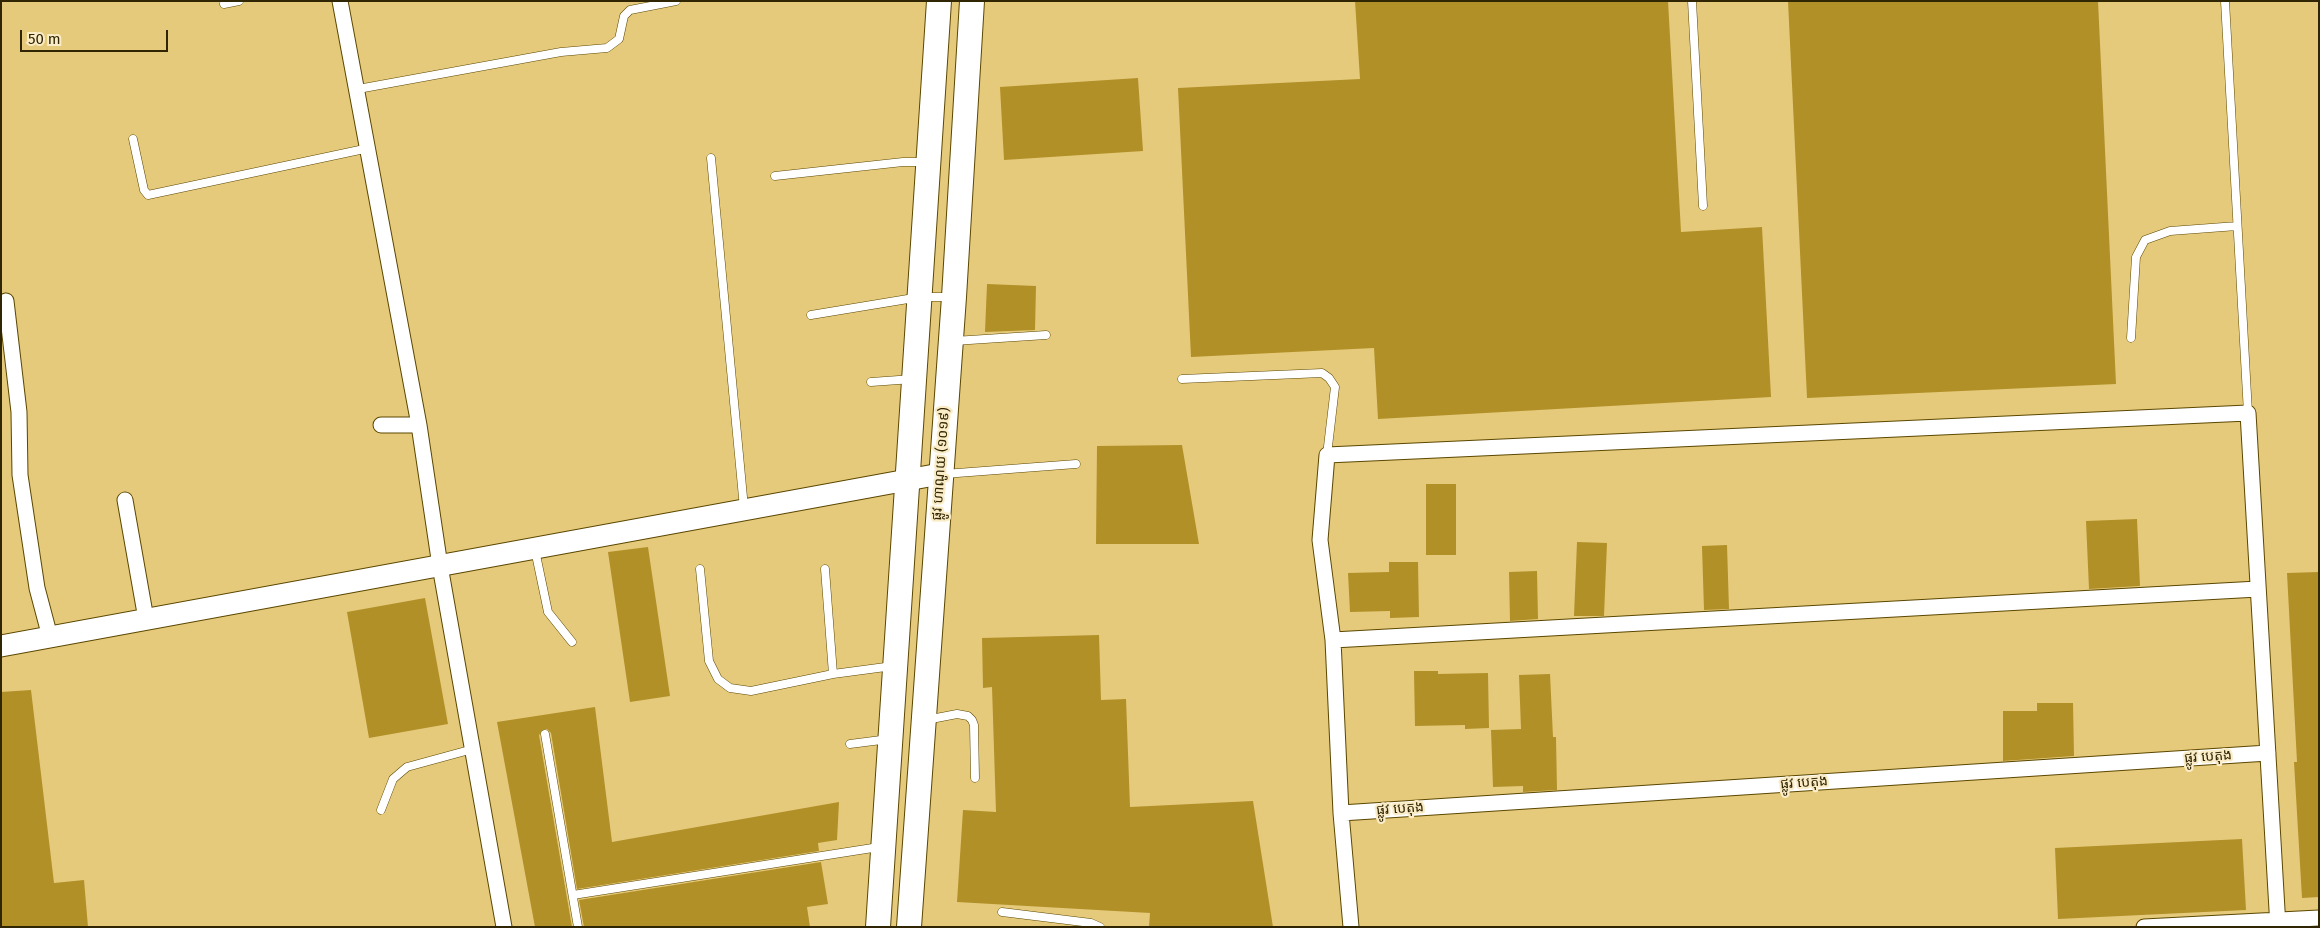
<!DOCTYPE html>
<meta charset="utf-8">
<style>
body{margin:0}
#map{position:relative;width:2320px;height:928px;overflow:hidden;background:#e6ca7b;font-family:"Fira Sans",sans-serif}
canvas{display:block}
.frame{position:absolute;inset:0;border:2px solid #312604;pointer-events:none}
.scale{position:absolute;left:20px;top:30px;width:148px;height:22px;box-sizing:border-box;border:2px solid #312604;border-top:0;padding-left:6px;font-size:15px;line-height:18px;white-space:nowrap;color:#312604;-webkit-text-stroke:4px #faecc6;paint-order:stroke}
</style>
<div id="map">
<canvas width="2320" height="928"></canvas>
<div class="frame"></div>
<div class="scale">50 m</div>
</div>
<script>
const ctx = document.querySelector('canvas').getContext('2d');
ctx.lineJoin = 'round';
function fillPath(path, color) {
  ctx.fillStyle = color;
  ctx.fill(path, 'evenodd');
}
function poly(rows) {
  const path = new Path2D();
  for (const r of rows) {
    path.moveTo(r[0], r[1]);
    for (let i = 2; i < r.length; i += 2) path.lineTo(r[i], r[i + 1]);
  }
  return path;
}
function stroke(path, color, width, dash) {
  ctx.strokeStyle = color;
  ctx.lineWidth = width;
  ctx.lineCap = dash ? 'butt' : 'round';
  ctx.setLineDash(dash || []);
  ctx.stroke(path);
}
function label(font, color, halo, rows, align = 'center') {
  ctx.font = font + ' "Fira Sans","Noto Sans Khmer",sans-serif';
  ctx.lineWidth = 4.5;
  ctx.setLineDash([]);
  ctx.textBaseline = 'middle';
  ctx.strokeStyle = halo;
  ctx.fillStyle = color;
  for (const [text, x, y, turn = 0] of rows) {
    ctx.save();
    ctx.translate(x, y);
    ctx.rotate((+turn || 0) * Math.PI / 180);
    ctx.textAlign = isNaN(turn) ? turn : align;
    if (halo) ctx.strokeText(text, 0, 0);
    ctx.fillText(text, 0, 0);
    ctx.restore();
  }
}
fillPath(poly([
 [1355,1,1668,1,1681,232,1762,227,1771,397,1378,419,1374,348,1191,357,1178,88,1360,79],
 [1788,1,2098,1,2116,384,1807,398],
 [1138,78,1143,151,1004,160,1000,87],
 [987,284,1036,286,1035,330,985,332],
 [1182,445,1199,544,1096,544,1097,446],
 [1426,484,1456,484,1456,555,1426,555],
 [2137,519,2140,586,2089,589,2086,521],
 [1577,542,1607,543,1604,616,1574,616],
 [1727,545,1729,609,1704,610,1702,546],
 [648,547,670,696,630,702,608,552],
 [1389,562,1418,562,1419,617,1390,618,1390,611,1350,612,1348,573,1389,572],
 [1537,571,1538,619,1510,621,1509,572],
 [2319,572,2319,897,2302,898,2294,762,2297,762,2287,573],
 [425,598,448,724,369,738,347,612],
 [1099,635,1101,700,1126,699,1130,807,1253,801,1273,927,1149,927,1150,913,957,902,963,810,996,812,992,687,983,688,982,638],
 [1414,671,1438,671,1438,674,1488,673,1489,728,1465,729,1465,725,1415,726],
 [1550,674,1553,737,1556,737,1557,790,1523,792,1523,786,1493,787,1491,730,1521,729,1519,675],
 [31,690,54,883,84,880,88,927,1,927,1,692],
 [2037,703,2073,703,2074,756,2003,761,2003,711,2037,711],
 [595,707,612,842,839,802,837,840,818,843,819,851,577,889,551,733,547,729,544,729,539,735,572,927,535,927,497,722],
 [2242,839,2246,910,2058,919,2055,848],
 [821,862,828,904,807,907,810,927,584,927,579,900]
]), '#b19028');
const lane = poly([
 [1692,1,1703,206],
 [2225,1,2248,413],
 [224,4,239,1],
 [358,89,561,52,607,48,619,39,624,16,630,10,676,1],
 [133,139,144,190,148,195,369,148],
 [711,158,744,508],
 [775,176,903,162,925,162],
 [811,315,920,297,952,297],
 [2131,338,2136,257,2145,240,2170,231,2237,226],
 [954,341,1046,335],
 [1182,379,1322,373,1329,378,1335,387,1327,455],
 [871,382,913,379],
 [944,474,1076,464],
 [535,550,548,612,572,642],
 [700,569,709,661,718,679,730,688,751,691,833,674,893,666],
 [825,569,833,674],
 [926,720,957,714,968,716,972,720,974,725,975,778],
 [545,734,578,927],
 [850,744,889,739],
 [381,810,393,779,407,767,473,749],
 [573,895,879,847],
 [1002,912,1091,923,1100,927]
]);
const street = poly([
 [340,1,419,425,440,566,504,927],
 [6,301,19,412,20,475,37,588,50,637],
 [381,425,419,425],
 [125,500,146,619],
 [1333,640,2258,589],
 [1341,813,2268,753],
 [1351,927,1341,813,1333,640,1320,540,1327,455,2248,413,2278,927],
 [2144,927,2319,918]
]);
const secondary = poly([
 [1,646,940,474]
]);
const primary = poly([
 [878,927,939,1],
 [909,927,954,297,972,1]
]);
stroke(lane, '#5b4701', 9);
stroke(street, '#5b4701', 17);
stroke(secondary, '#5b4701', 23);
stroke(primary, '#5b4701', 26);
stroke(lane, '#fff', 8);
stroke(street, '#fff', 15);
stroke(secondary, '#fff', 21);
stroke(primary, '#fff', 24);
label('14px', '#312604', '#faecc6', [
 ["ផ្លូវ ហាណូយ (១០១៩)",941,464,-86],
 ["ផ្លូវ បេតុង",2208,757,-4],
 ["ផ្លូវ បេតុង",1804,783,-4],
 ["ផ្លូវ បេតុង",1400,809,-4]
]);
</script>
